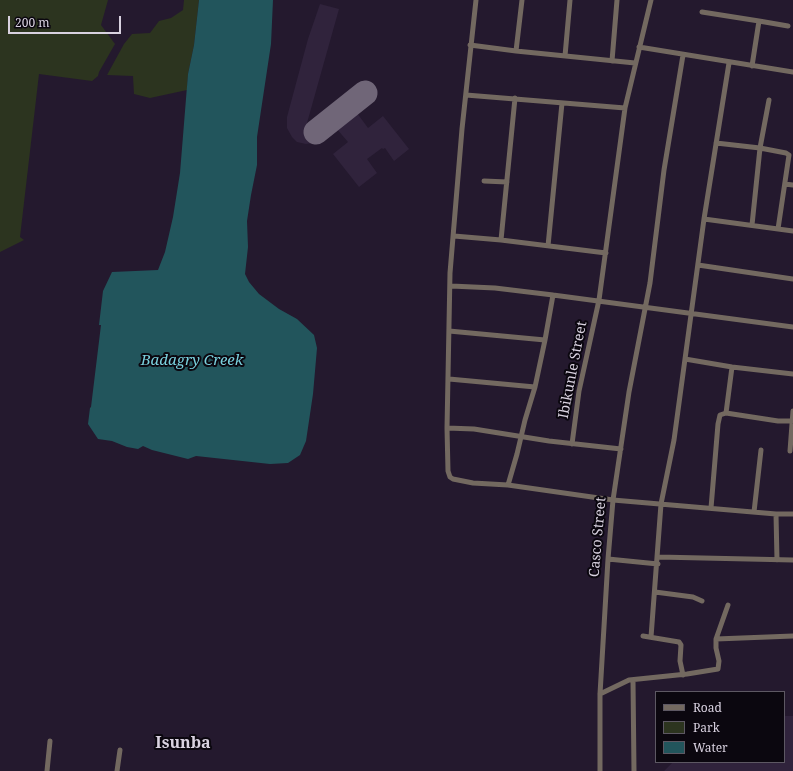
<!DOCTYPE html>
<style>
body{margin:0}
#map{position:relative;width:793px;height:771px;overflow:hidden;background:#24192e;font-family:"Noto Serif",serif}
canvas{display:block}
.legend{position:absolute;left:655px;top:691px;width:130px;height:72px;box-sizing:border-box;background:#0b070f;border:1px solid #5d5863;margin:0;padding:5px 7px;list-style:none;font-size:12px;color:#d9d2e0}
.legend li{display:flex;align-items:center;gap:8px;height:20px}
.legend b{width:20px;border:1px solid #5d5863}
.scale{position:absolute;left:8px;top:16px;width:113px;height:18px;box-sizing:border-box;border:2px solid #d9d2e0;border-top:0;padding-left:5px;font-size:12px;line-height:14px;white-space:nowrap;color:#d9d2e0;-webkit-text-stroke:3px #0b070f;paint-order:stroke}
</style>
<div id="map">
<canvas width="793" height="771"></canvas>
<ul class="legend">
<li><b style="height:5px;background:#736960"></b>Road</li>
<li><b style="height:11px;background:#2c341f"></b>Park</li>
<li><b style="height:11px;background:#22555c"></b>Water</li>
</ul>
<div class="scale">200 m</div>
</div>
<script>
const ctx = document.querySelector('canvas').getContext('2d');
ctx.lineJoin = 'round';
function fillPath(path, color) {
  ctx.fillStyle = color;
  ctx.fill(path, 'evenodd');
}
function poly(rows) {
  const path = new Path2D();
  for (const r of rows) {
    path.moveTo(r[0], r[1]);
    for (let i = 2; i < r.length; i += 2) path.lineTo(r[i], r[i + 1]);
  }
  return path;
}
function stroke(path, color, width, dash) {
  ctx.strokeStyle = color;
  ctx.lineWidth = width;
  ctx.lineCap = dash ? 'butt' : 'round';
  ctx.setLineDash(dash || []);
  ctx.stroke(path);
}
function label(font, color, halo, rows, align = 'center') {
  ctx.font = font + ' "Noto Serif",serif';
  ctx.lineWidth = 4;
  ctx.setLineDash([]);
  ctx.textBaseline = 'middle';
  ctx.strokeStyle = halo;
  ctx.fillStyle = color;
  for (const [text, x, y, turn = 0] of rows) {
    ctx.save();
    ctx.translate(x, y);
    ctx.rotate((+turn || 0) * Math.PI / 180);
    ctx.textAlign = isNaN(turn) ? turn : align;
    if (halo) ctx.strokeText(text, 0, 0);
    ctx.fillText(text, 0, 0);
    ctx.restore();
  }
}
fillPath(poly([
 [320,4,339,9,307,123,319,139,313,143,306,144,297,142,292,137,287,128,287,117,308,39],
 [359,85,372,101,357,113,368,128,383,116,409,149,394,161,385,148,383,149,382,148,367,159,377,173,359,187,333,154,348,142,336,128,322,139,310,124],
 [784,716,793,716,793,771,664,771,673,762,784,762]
]), '#30233c');
fillPath(poly([
 [0,0,108,0,101,25,115,44,99,72,98,76,92,81,39,74,20,237,24,240,0,252],
 [184,0,199,0,194,45,188,74,187,90,150,98,134,94,133,76,107,75,124,44,132,34,150,33,159,21,171,18,183,10]
]), '#2c341f');
fillPath(poly([
 [199,0,273,0,271,44,257,137,257,165,251,195,247,221,248,247,245,274,249,282,259,294,279,309,297,319,314,335,317,348,313,394,306,441,300,455,288,463,270,464,196,456,188,459,152,450,143,446,138,449,127,447,112,441,98,439,88,424,90,408,91,407,101,325,99,325,103,291,112,272,158,270,165,252,173,217,180,173,188,74,194,45]
]), '#22555c');
stroke(poly([
 [316,132,365,93]
]), '#706678', 25);
stroke(poly([
 [476,0,462,129,450,273,447,428,448,471,450,477,453,479,473,483,508,485,613,500,776,514,793,514],
 [702,12,759,21],
 [470,45,516,51,635,63],
 [639,47,793,72],
 [516,51,522,0],
 [565,56,570,0],
 [612,61,617,0],
 [752,66,759,21,788,26],
 [466,95,625,108],
 [716,143,760,148,786,153,789,155,778,229],
 [484,181,507,182],
 [785,184,793,185],
 [704,219,793,231],
 [752,225,760,148,769,100],
 [454,236,501,240,606,253],
 [501,240,515,98],
 [548,246,562,103],
 [698,265,793,279],
 [451,286,495,288,553,295,793,327],
 [449,331,545,340],
 [685,359,732,367,793,374],
 [449,379,535,387],
 [726,413,778,421,792,421],
 [447,428,474,429,549,441,621,449],
 [572,444,579,391,599,300,625,108,651,0],
 [790,451,793,411],
 [508,485,517,454,525,420,535,387,545,340,553,295],
 [711,508,718,424,720,415,726,413,732,367],
 [754,512,761,450],
 [776,514,777,560],
 [658,557,793,560],
 [608,559,658,564],
 [655,592,693,597,702,601],
 [643,636,679,642,681,645,680,661,683,675],
 [651,637,661,504,674,440,704,219,729,63],
 [716,639,793,636],
 [633,680,634,771],
 [600,694,629,680,687,674,718,669,719,661,716,648,716,639,728,605],
 [47,771,50,741],
 [117,771,120,750],
 [600,771,600,694,608,559,613,500,629,392,650,283,664,170,683,55]
]), '#736960', 5);
label('14px', '#d9d2e0', '#0b070f', [
 ["Ibikunle Street",573,370,-79],
 ["Casco Street",598,537,-85]
]);
label('italic 15px', '#7ad0dd', '#0b070f', [
 ["Badagry Creek",192,361]
]);
label('bold 16px', '#d9d2e0', '#0b070f', [
 ["Isunba",183,743]
]);
</script>
